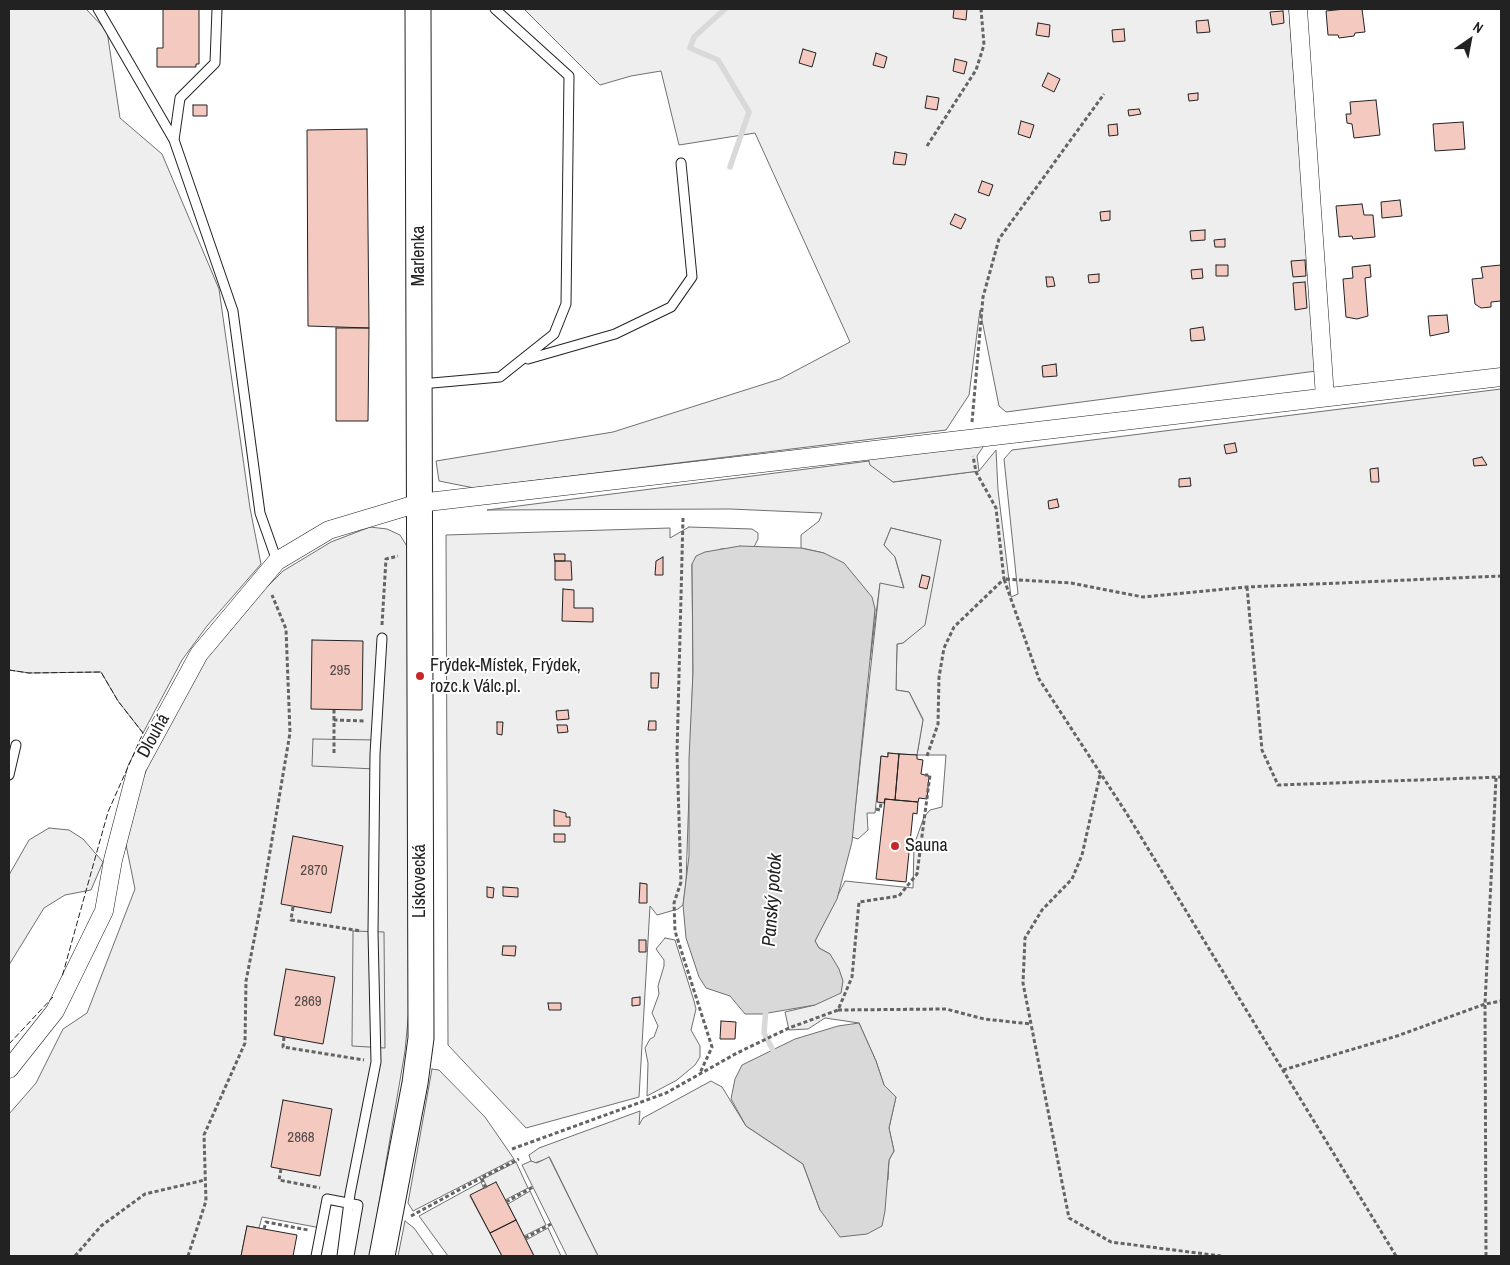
<!DOCTYPE html>
<meta charset="utf-8">
<style>
body{margin:0}
#map{position:relative;width:1510px;height:1265px;overflow:hidden;background:#fff;font-family:"Archivo Narrow",sans-serif}
canvas{display:block}
.frame{position:absolute;inset:0;border:10px solid #222;pointer-events:none}
.north{position:absolute;left:1445px;top:15px;width:50px;height:50px;-webkit-text-stroke:4px #fff;paint-order:stroke;rotate:33deg;font-size:14px;font-weight:700;line-height:20px;text-align:center;color:#222}
.north::after{content:'';display:block;margin:auto;width:18px;height:22px;background:#222;clip-path:polygon(50% 0,100% 100%,50% 72%,0 100%)}
</style>
<div id="map">
<canvas width="1510" height="1265"></canvas>
<div class="frame"></div>
<div class="north">N</div>
</div>
<script>
const ctx = document.querySelector('canvas').getContext('2d');
ctx.lineJoin = 'round';
function fillPath(path, color) {
  ctx.fillStyle = color;
  ctx.fill(path, 'evenodd');
}
function poly(rows) {
  const path = new Path2D();
  for (const r of rows) {
    path.moveTo(r[0], r[1]);
    for (let i = 2; i < r.length; i += 2) path.lineTo(r[i], r[i + 1]);
  }
  return path;
}
function stroke(path, color, width, dash) {
  ctx.strokeStyle = color;
  ctx.lineWidth = width;
  ctx.lineCap = dash ? 'butt' : 'round';
  ctx.setLineDash(dash || []);
  ctx.stroke(path);
}
function label(font, color, halo, rows, align = 'center') {
  ctx.font = font + ' "Archivo Narrow",sans-serif';
  ctx.lineWidth = 4;
  ctx.setLineDash([]);
  ctx.textBaseline = 'middle';
  ctx.strokeStyle = halo;
  ctx.fillStyle = color;
  for (const [text, x, y, turn = 0] of rows) {
    ctx.save();
    ctx.translate(x, y);
    ctx.rotate((+turn || 0) * Math.PI / 180);
    ctx.textAlign = isNaN(turn) ? turn : align;
    if (halo) ctx.strokeText(text, 0, 0);
    ctx.fillText(text, 0, 0);
    ctx.restore();
  }
}
const green = poly([
 [9,9,86,9,107,31,120,118,162,154,219,289,250,508,261,564,207,626,182,660,143,733,118,701,101,672,29,673,9,670,9,9],
 [524,9,1289,9,1316,371,1006,412,999,406,980,310,969,395,946,430,474,488,439,481,436,461,613,432,780,379,850,342,755,133,679,145,661,71,631,76,600,85,524,9],
 [1501,389,1501,1256,598,1256,550,1158,534,1163,531,1161,529,1155,539,1148,640,1111,639,1125,643,1118,711,1081,722,1087,746,1126,803,1164,820,1210,888,1180,889,1160,894,1151,889,1128,896,1097,884,1085,876,1061,859,1023,825,1018,808,1029,789,1030,785,1012,815,1005,830,954,819,948,815,941,845,881,913,888,914,845,924,817,930,810,942,807,946,755,917,755,923,719,909,692,896,690,897,644,903,643,910,637,941,540,891,528,884,545,895,557,904,589,880,584,870,660,875,609,824,553,801,548,801,535,819,521,822,513,730,509,487,510,869,461,893,482,979,471,996,450,998,490,1011,597,1018,594,1004,459,1012,450,1501,389],
 [370,527,387,529,400,535,408,548,410,999,405,1051,370,1256,349,1256,358,1205,327,1199,321,1228,262,1217,259,1228,247,1226,241,1256,9,1256,9,1114,36,1083,63,1029,87,1013,135,889,123,830,163,727,209,654,262,592,283,571,331,542,370,527],
 [689,527,752,529,758,533,758,539,754,547,721,549,692,564,693,672,686,883,683,905,678,909,657,915,650,906,639,1097,526,1128,448,1045,446,535,670,528,670,538,689,527],
 [49,828,69,830,83,839,103,862,91,890,65,895,44,908,9,965,9,875,29,840,49,828],
 [665,938,675,940,694,1001,696,1009,691,1030,700,1046,700,1057,695,1065,677,1080,647,1096,648,1063,645,1048,650,1039,654,1037,658,1026,652,1013,659,994,658,986,664,966,664,960,656,949,665,938],
 [432,1069,439,1070,485,1117,514,1159,413,1211,408,1203,432,1069],
 [516,1162,528,1188,505,1200,496,1183,487,1187,483,1179,516,1162],
 [481,1182,484,1189,470,1196,502,1256,448,1256,419,1216,481,1182],
 [530,1191,546,1225,524,1236,508,1204,530,1191],
 [405,1221,414,1228,434,1256,398,1256,405,1221],
 [548,1228,561,1256,534,1256,526,1240,548,1228]
]);
fillPath(green, '#eee');
stroke(green, '#6f6f6f', 1);
const parking = poly([
 [982,437,983,447,977,456,979,471,893,482,870,465,866,451,982,437],
 [891,528,941,540,925,625,903,643,897,644,896,690,909,692,923,720,917,755,888,753,888,757,881,756,875,813,867,813,868,830,858,839,852,837,880,583,904,588,895,557,884,545,891,528],
 [313,739,376,740,375,769,312,766,313,739],
 [353,931,384,932,385,1048,352,1046,353,931],
 [549,1157,598,1256,567,1256,522,1165,531,1161,537,1163,549,1157]
]);
fillPath(parking, '#ededed');
stroke(parking, '#6f6f6f', 1);
const water = poly([
 [740,546,801,548,824,553,844,563,872,597,875,609,852,842,837,899,815,941,819,948,830,954,839,969,843,981,841,993,815,1005,762,1014,745,1014,730,996,706,988,699,977,686,938,683,905,689,856,689,759,693,672,692,564,696,556,705,552,740,546],
 [859,1023,876,1061,884,1085,896,1097,889,1128,894,1151,889,1160,885,1211,882,1226,867,1234,840,1237,820,1210,803,1164,746,1126,731,1099,735,1079,742,1065,795,1039,838,1026,859,1023]
]);
fillPath(water, '#d9d9d9');
stroke(water, '#6f6f6f', 1);
stroke(poly([
 [725,9,694,37,690,48,718,60,749,112,730,167],
 [766,1008,764,1033,776,1056]
]), '#d9d9d9', 5.5);
const building = poly([
 [163,9,199,9,199,64,196,64,196,67,157,67,157,48,163,48,163,9],
 [954,9,967,9,966,20,953,18,954,9],
 [1345,9,1362,9,1365,32,1355,33,1354,36,1339,38,1338,35,1328,35,1326,11,1345,9],
 [1283,11,1284,23,1272,25,1270,12,1283,11],
 [1208,20,1210,32,1197,33,1196,21,1208,20],
 [1038,23,1050,25,1049,37,1036,35,1038,23],
 [1124,29,1125,41,1113,42,1112,30,1124,29],
 [803,49,816,53,812,67,799,63,803,49],
 [876,53,887,57,884,68,873,65,876,53],
 [955,59,967,62,964,74,953,71,955,59],
 [1048,73,1060,79,1054,92,1042,86,1048,73],
 [1198,93,1198,100,1189,101,1188,94,1198,93],
 [927,96,939,98,937,110,925,108,927,96],
 [1376,100,1380,135,1354,138,1352,124,1347,123,1346,114,1351,114,1350,102,1376,100],
 [193,105,207,105,207,116,193,116,193,105],
 [1139,109,1141,114,1129,116,1128,110,1139,109],
 [1021,121,1034,125,1030,138,1018,134,1021,121],
 [1463,122,1465,149,1435,151,1433,124,1463,122],
 [1117,124,1118,135,1109,136,1108,125,1117,124],
 [367,129,369,328,308,326,307,130,367,129],
 [895,152,907,154,905,165,893,164,895,152],
 [982,181,993,185,989,196,978,192,982,181],
 [1400,200,1402,216,1382,218,1381,202,1400,200],
 [1362,204,1364,215,1373,215,1375,237,1353,239,1352,236,1339,237,1336,206,1362,204],
 [1110,211,1110,220,1101,221,1100,212,1110,211],
 [955,214,966,219,961,229,950,224,955,214],
 [1205,230,1205,240,1191,241,1190,231,1205,230],
 [1225,239,1225,247,1215,247,1214,240,1225,239],
 [1305,260,1306,276,1293,277,1291,261,1305,260],
 [1216,265,1228,265,1228,276,1216,276,1216,265],
 [1370,265,1371,277,1365,278,1368,316,1357,319,1346,317,1343,279,1353,278,1352,267,1370,265],
 [1501,265,1501,301,1491,302,1491,307,1481,308,1475,304,1472,279,1483,278,1481,267,1501,265],
 [1202,269,1203,278,1192,279,1191,270,1202,269],
 [1099,274,1099,282,1089,283,1088,275,1099,274],
 [1046,277,1053,277,1055,286,1047,287,1046,277],
 [1305,282,1307,308,1295,310,1293,283,1305,282],
 [1447,315,1449,332,1430,336,1428,316,1447,315],
 [1203,327,1205,340,1191,341,1190,329,1203,327],
 [336,328,369,328,368,421,336,421,336,328],
 [1056,364,1057,376,1043,377,1042,366,1056,364],
 [1235,443,1237,452,1226,454,1224,445,1235,443],
 [1482,457,1487,465,1474,466,1473,459,1482,457],
 [1378,468,1379,482,1371,482,1370,469,1378,468],
 [1190,478,1191,486,1179,487,1179,479,1190,478],
 [1057,499,1059,507,1049,509,1048,501,1057,499],
 [554,554,565,554,565,561,555,561,554,554],
 [663,557,663,575,655,575,656,561,663,557],
 [555,561,571,561,572,580,555,580,555,561],
 [922,575,930,577,927,589,919,587,922,575],
 [563,589,574,590,574,608,593,608,593,622,562,621,563,589],
 [312,640,363,641,362,710,311,709,312,640],
 [651,673,659,673,658,688,651,688,651,673],
 [568,710,569,719,557,720,556,711,568,710],
 [649,721,656,721,656,730,648,730,649,721],
 [497,722,503,722,502,735,497,734,497,722],
 [557,725,567,725,568,732,558,733,557,725],
 [888,753,899,754,895,800,885,799,884,803,877,802,881,756,888,757,888,753],
 [899,754,917,755,917,759,923,760,921,774,929,776,927,799,919,798,918,802,895,800,899,754],
 [885,799,918,802,917,814,913,813,906,882,876,879,885,799],
 [554,810,566,813,566,817,570,817,570,826,554,826,554,810],
 [554,834,565,834,565,842,554,842,554,834],
 [293,836,343,846,331,913,281,904,293,836],
 [640,883,647,884,647,903,639,903,640,883],
 [487,887,494,888,493,898,487,897,487,887],
 [503,887,518,888,518,897,503,896,503,887],
 [639,940,646,940,646,952,639,952,639,940],
 [503,946,516,946,515,956,502,955,503,946],
 [286,969,335,977,323,1044,274,1035,286,969],
 [640,997,640,1005,632,1006,632,998,640,997],
 [548,1003,561,1003,561,1010,549,1010,548,1003],
 [721,1021,736,1022,735,1039,720,1039,721,1021],
 [283,1100,332,1109,320,1176,271,1167,283,1100],
 [496,1182,516,1220,490,1233,470,1195,496,1182],
 [516,1220,534,1256,502,1256,490,1233,516,1220],
 [247,1226,297,1235,293,1256,241,1256,247,1226]
]);
fillPath(building, '#f3c9c0');
stroke(building, '#222', 1);
const service = poly([
 [98,9,174,140],
 [217,9,215,63,180,98,174,140,233,311,260,513,277,561],
 [528,359,615,334,671,307,692,277,681,163],
 [421,384,500,377,554,334,566,304,569,76,495,9],
 [9,775,16,745],
 [316,1256,327,1199,358,1205,349,1256],
 [342,1256,350,1194,376,1062,373,932,375,754,382,638]
]);
const minor = poly([
 [1298,9,1325,397],
 [9,1069,55,1011,104,911,113,860,137,768,199,654,277,561,329,530,419,503,1501,377]
]);
const secondary = poly([
 [382,1256,415,1083,421,1038,418,9]
]);
stroke(service, '#222', 11);
stroke(minor, '#222', 19);
stroke(secondary, '#222', 27);
stroke(poly([
 [927,146,976,70,984,45,981,9],
 [972,422,983,297,999,239,1104,94],
 [683,518,677,754,681,882,674,903,675,931,712,1047,700,1073],
 [1247,587,1262,750,1278,785,1501,777],
 [382,625,386,559,398,556],
 [334,720,334,710],
 [334,753,334,720,365,721],
 [927,756,938,724,939,677,944,648,954,627,1004,579,996,508,976,472,973,456],
 [1100,775,1082,855,1072,879,1042,910,1025,938,1023,983,1069,1218,1111,1242,1221,1256],
 [876,809,880,810,881,803],
 [293,907,291,920,361,931],
 [838,1010,946,1009,984,1019,1031,1024],
 [284,1037,283,1047,364,1060],
 [1283,1070,1397,1036,1485,1004,1501,1001],
 [512,1149,666,1093,737,1053,789,1028,838,1010,852,977,859,902,899,896,917,874,930,775,925,775],
 [281,1169,279,1180,320,1188],
 [486,1188,481,1178,519,1159],
 [506,1202,533,1187],
 [411,1216,481,1178],
 [264,1229,266,1222,308,1230],
 [525,1238,551,1224],
 [75,1256,101,1226,145,1194,205,1180],
 [188,1256,206,1201,204,1135,245,1043,246,981,262,899,290,733,286,629,272,595],
 [1396,1256,1127,814,1039,679,1004,579,1071,583,1143,597,1247,587,1501,576],
 [1486,1256,1485,1004,1496,778]
]), '#646464', 3, [4, 2.5]);
stroke(service, '#fff', 9);
stroke(minor, '#fff', 18);
stroke(secondary, '#fff', 25);
stroke(poly([
 [9,670,29,673,101,672,118,701,143,733,108,812,62,977],
 [9,1044,53,997]
]), '#222', 1, [6, 2.5]);
for (const [x, y, r, color] of [
 [420,676,5,"#c62828"],
 [895,846,5,"#c62828"]
]) {
  const dot = new Path2D();
  dot.arc(x, y, r, 0, 2 * Math.PI);
  ctx.fillStyle = color;
  ctx.fill(dot);
  stroke(dot, '#fff', 2);
}
label('15px', '#564c4a', null, [
 ["295",340,671],
 ["2870",314,871],
 ["2869",308,1002],
 ["2868",301,1138]
]);
label('18px', '#222', '#fff', [
 ["Marlenka",419,256,-90],
 ["Dlouhá",154,736,-61],
 ["Lískovecká",420,881,-90]
]);
label('18px', '#222', '#fff', [
 ["Frýdek-Místek, Frýdek,",430,666],
 ["rozc.k Válc.pl.",430,687],
 ["Sauna",905,846]
], 'left');
label('italic 19px', '#222', '#fff', [
 ["Panský potok",773,900,-86]
]);
</script>
